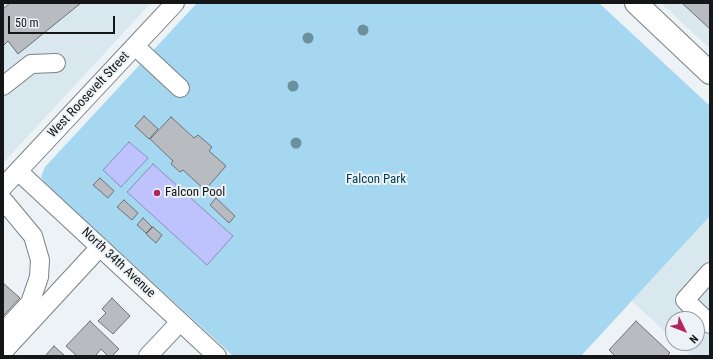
<!DOCTYPE html>
<style>
body{margin:0}
#map{position:relative;width:713px;height:359px;overflow:hidden;background:#ecf2f5;font-family:"Roboto Condensed",sans-serif}
canvas{display:block}
.frame{position:absolute;inset:0;border:4px solid #141617;pointer-events:none}
.north{position:absolute;left:665px;top:311px;width:40px;height:40px;box-sizing:border-box;background:#ecf2f5;border:1px solid #969a9c;border-radius:50%;rotate:133deg;font-size:11px;font-weight:700;line-height:16px;text-align:center;color:#141617}
.north::after{content:'';display:block;margin:auto;width:14px;height:18px;background:#b2255f;clip-path:polygon(50% 0,100% 100%,50% 72%,0 100%)}
.scale{position:absolute;left:8px;top:16px;width:107px;height:18px;box-sizing:border-box;border:2px solid #141617;border-top:0;padding-left:5px;font-size:12px;line-height:14px;white-space:nowrap;color:#141617;-webkit-text-stroke:3px #ecf2f5;paint-order:stroke}
</style>
<div id="map">
<canvas width="713" height="359"></canvas>
<div class="frame"></div>
<div class="north">N</div>
<div class="scale">50 m</div>
</div>
<script>
const ctx = document.querySelector('canvas').getContext('2d');
ctx.lineJoin = 'round';
function fillPath(path, color) {
  ctx.fillStyle = color;
  ctx.fill(path, 'evenodd');
}
function poly(rows) {
  const path = new Path2D();
  for (const r of rows) {
    path.moveTo(r[0], r[1]);
    for (let i = 2; i < r.length; i += 2) path.lineTo(r[i], r[i + 1]);
  }
  return path;
}
function stroke(path, color, width, dash) {
  ctx.strokeStyle = color;
  ctx.lineWidth = width;
  ctx.lineCap = dash ? 'butt' : 'round';
  ctx.setLineDash(dash || []);
  ctx.stroke(path);
}
function label(font, color, halo, rows, align = 'center') {
  ctx.font = font + ' "Roboto Condensed",sans-serif';
  ctx.lineWidth = 4;
  ctx.setLineDash([]);
  ctx.textBaseline = 'middle';
  ctx.strokeStyle = halo;
  ctx.fillStyle = color;
  for (const [text, x, y, turn = 0] of rows) {
    ctx.save();
    ctx.translate(x, y);
    ctx.rotate((+turn || 0) * Math.PI / 180);
    ctx.textAlign = isNaN(turn) ? turn : align;
    if (halo) ctx.strokeText(text, 0, 0);
    ctx.fillText(text, 0, 0);
    ctx.restore();
  }
}
fillPath(poly([
 [3,3,151,3,3,163],
 [661,3,710,3,710,48,705,44],
 [710,216,710,356,691,356,677,343,697,343,697,319,673,319,673,339,632,301]
]), '#d9e8ee');
fillPath(poly([
 [197,3,599,3,710,106,710,216,581,356,233,356,46,185,41,177,45,167]
]), '#a5d8f0');
const water = poly([
 [129,142,148,158,121,187,103,170,129,142],
 [153,164,233,236,207,265,127,192,153,164]
]);
fillPath(water, '#bec2fd');
stroke(water, '#8b8eb8', 1);
const building = poly([
 [10,3,81,3,18,54,8,41,3,46,3,9,10,3],
 [682,3,710,3,710,29,682,3],
 [144,116,158,129,149,139,135,126,144,116],
 [171,117,194,138,198,135,212,147,209,151,226,166,205,190,183,170,180,172,171,164,173,161,150,139,171,117],
 [100,178,114,191,108,198,93,185,100,178],
 [216,198,235,216,229,223,210,205,216,198],
 [124,200,138,213,132,220,117,207,124,200],
 [143,218,152,227,146,233,137,225,143,218],
 [153,227,162,235,156,243,146,234,153,227],
 [3,283,20,298,3,316,3,283],
 [112,298,130,316,113,334,98,321,106,313,102,309,112,298],
 [90,321,119,349,112,356,108,356,101,349,95,356,77,356,66,346,90,321],
 [636,321,670,353,668,355,670,356,615,356,609,350,636,321],
 [54,346,65,356,45,356,54,346]
]);
fillPath(building, '#b8bcc1');
stroke(building, '#6e7176', 1);
const minor = poly([
 [135,46,180,88],
 [3,86,31,64,56,63],
 [18,171,217,356],
 [3,187,175,3],
 [3,200,33,236,40,260,39,277,30,303,3,332],
 [710,272,685,300,710,324],
 [3,352,100,247],
 [148,356,180,322]
]);
const major = poly([
 [636,3,710,73]
]);
stroke(minor, '#7a8083', 20);
stroke(major, '#7a8083', 24);
stroke(minor, '#fff', 18);
stroke(major, '#fff', 22);
ctx.fillStyle = '#6c919e';
for (const [x, y] of [
 [363,30],
 [308,38],
 [293,86],
 [296,143]
]) {
  ctx.beginPath();
  ctx.arc(x, y, 5.5, 0, 2 * Math.PI);
  ctx.fill();
}
for (const [x, y, r, color] of [
 [157,193,4,"#b2255f"]
]) {
  const dot = new Path2D();
  dot.arc(x, y, r, 0, 2 * Math.PI);
  ctx.fillStyle = color;
  ctx.fill(dot);
  stroke(dot, '#ecf2f5', 1.5);
}
label('13px', '#141617', '#ecf2f5', [
 ["West Roosevelt Street",89,95,-47],
 ["North 34th Avenue",118,263,43]
]);
label('13px', '#034257', '#ecf2f5', [
 ["Falcon Park",376,180]
]);
label('13px', '#141617', '#ecf2f5', [
 ["Falcon Pool",165,193]
], 'left');
</script>
